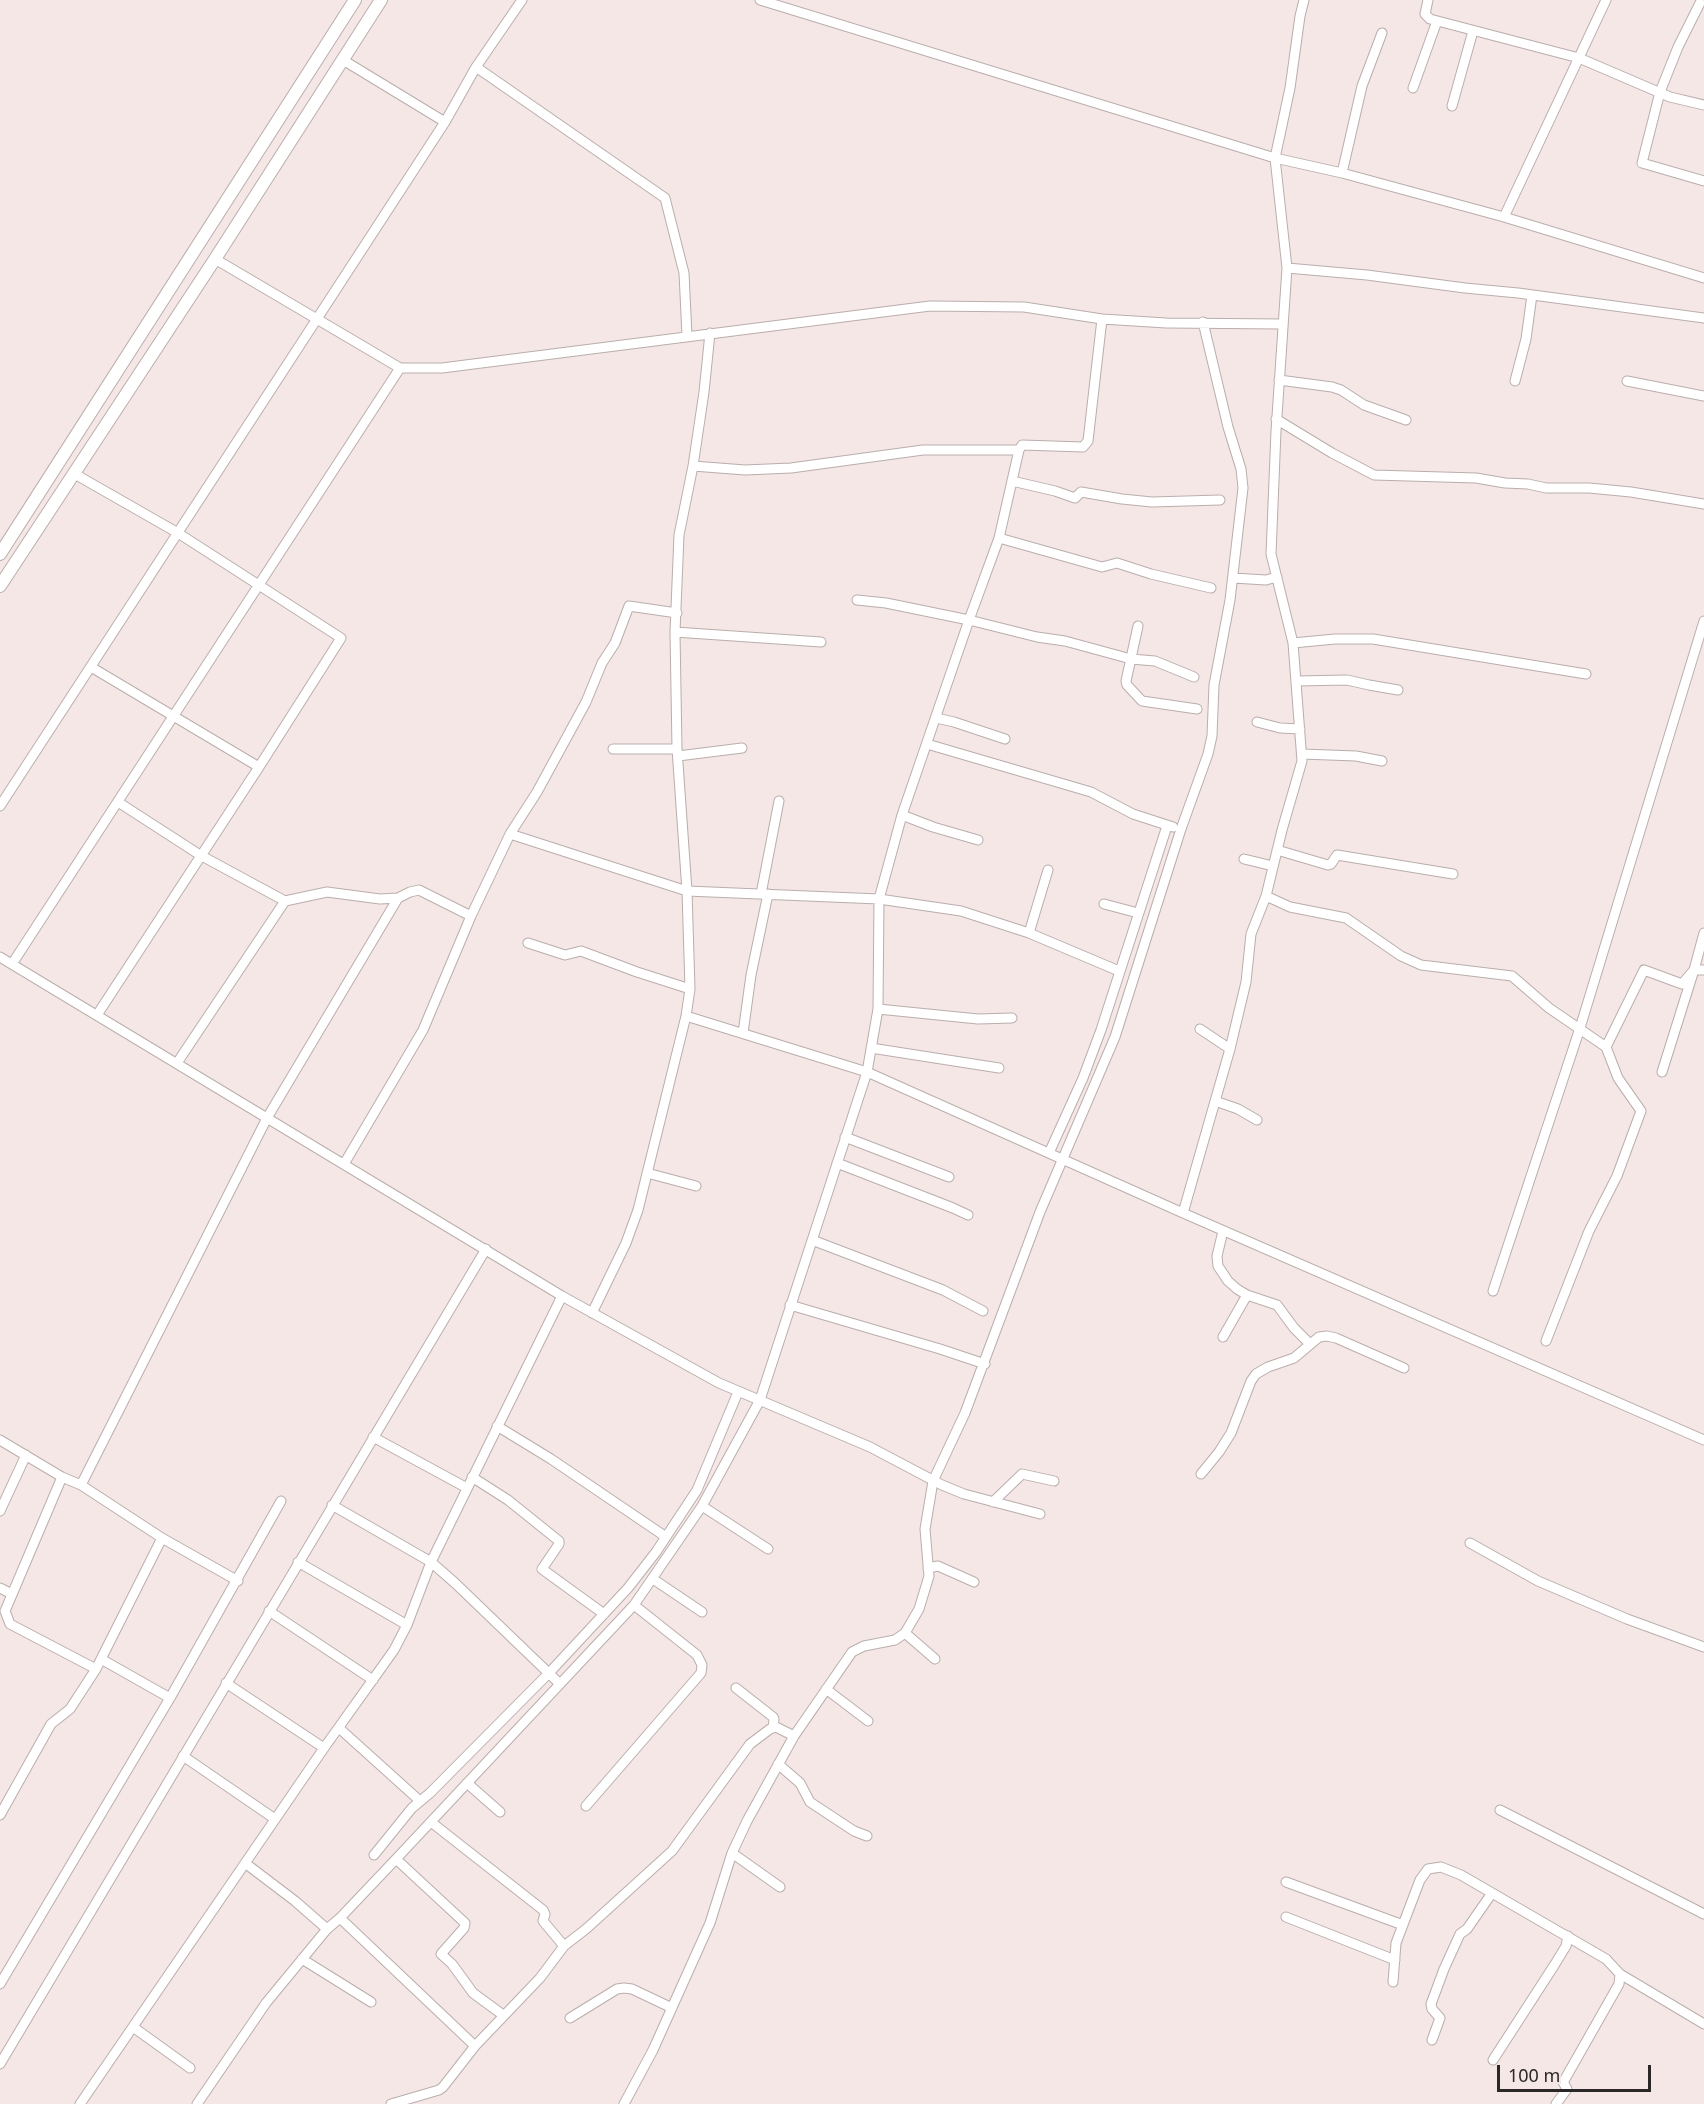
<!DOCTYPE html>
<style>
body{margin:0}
#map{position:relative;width:1704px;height:2104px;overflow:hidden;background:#f4e7e5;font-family:"Noto Sans",sans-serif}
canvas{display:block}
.scale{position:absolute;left:1497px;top:2065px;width:154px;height:27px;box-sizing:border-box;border:3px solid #2b2726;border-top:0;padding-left:8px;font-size:18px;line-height:21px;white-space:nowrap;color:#2b2726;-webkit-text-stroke:4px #f4e7e5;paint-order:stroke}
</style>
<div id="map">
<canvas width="1704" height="2104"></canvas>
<div class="scale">100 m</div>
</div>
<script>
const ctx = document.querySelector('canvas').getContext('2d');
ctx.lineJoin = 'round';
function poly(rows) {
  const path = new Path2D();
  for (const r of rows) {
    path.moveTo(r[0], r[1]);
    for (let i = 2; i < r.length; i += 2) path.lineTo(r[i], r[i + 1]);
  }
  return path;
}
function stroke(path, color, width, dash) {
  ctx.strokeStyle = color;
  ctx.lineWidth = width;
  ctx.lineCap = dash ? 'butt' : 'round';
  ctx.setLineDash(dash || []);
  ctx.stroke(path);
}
const street = poly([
 [760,0,1275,158,1342,173,1504,217,1704,278],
 [1428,0,1425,14,1430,19,1579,58,1670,97,1704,105],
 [1700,3,1678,47,1660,92,1642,163,1704,181],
 [343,60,445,122],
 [476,67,665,198,684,273,687,336],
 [1413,88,1437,21],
 [1452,106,1473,31],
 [1342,173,1362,86,1382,33],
 [1504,217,1606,0],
 [215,259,400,368,442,368,930,306,1024,307,1102,319,1166,323,1283,324],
 [1287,268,1367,275,1465,288,1518,293,1704,318],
 [1279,380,1332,387,1341,390,1364,405,1406,420],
 [1515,381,1526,339,1532,295],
 [1627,381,1704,396],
 [1276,419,1332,453,1374,475,1476,478,1505,483,1528,484,1546,488,1589,488,1631,492,1704,504],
 [693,466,745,470,791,468,923,450,1019,450],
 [73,473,178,533,341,638,259,767,97,1015],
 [1012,481,1055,491,1075,498,1081,492,1122,499,1152,502,1220,500],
 [999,538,1102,567,1117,563,1151,574,1211,588],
 [1233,578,1266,580,1277,577],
 [857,600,886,603,969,620,1037,637,1065,641,1131,659,1155,661,1194,677],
 [1138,626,1126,681,1127,685,1142,701,1197,709],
 [675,632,821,642],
 [1293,643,1335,639,1373,639,1586,674],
 [91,667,259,767],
 [1297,681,1347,680,1369,685,1398,690],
 [936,718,954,722,1005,739],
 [1257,722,1280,728,1300,729],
 [927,744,1091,792,1133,814,1173,827],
 [613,749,677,749],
 [1302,754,1356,756,1382,761],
 [678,756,742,748],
 [118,802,200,855,285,901,327,892,380,899,398,898,410,892,419,890,471,916],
 [0,806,445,122,476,67,522,0],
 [902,815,933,827,978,840],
 [510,834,687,891,879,899,961,911,1029,933,1119,971],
 [1277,850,1328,865,1331,864,1337,855,1453,874],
 [1244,859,1273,866],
 [761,894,779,801],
 [1266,896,1290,907,1346,918,1401,956,1421,965,1512,976,1549,1008,1606,1047,1618,1078,1641,1111,1617,1176,1589,1231,1546,1341],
 [1104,904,1138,913],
 [1029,933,1048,870],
 [528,943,565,955,581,951,637,972,690,989],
 [0,957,562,1296,719,1383,870,1447,942,1485,964,1494,1040,1514],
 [12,964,400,368],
 [878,1009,978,1019,1012,1018],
 [686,1016,867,1072,1183,1213,1704,1440],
 [1200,1029,1230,1049],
 [743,1033,751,975,768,894],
 [1606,1047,1644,970,1682,984,1694,970,1704,970],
 [871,1048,999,1068],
 [177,1063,285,901],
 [1662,1072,1694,970,1704,933],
 [1215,1101,1238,1109,1257,1120],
 [845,1137,949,1177],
 [1049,1153,1083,1078,1101,1030,1167,826],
 [837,1163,953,1208,968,1215],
 [344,1164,423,1030,471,916,510,834,537,792,586,702,602,663,615,643,629,606,677,613],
 [647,1173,696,1186],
 [1183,1213,1230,1049,1246,982,1251,934,1266,896,1282,830,1302,761,1293,643,1271,554,1276,431,1287,268,1275,158,1290,88,1300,16,1304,0],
 [1223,1231,1217,1256,1218,1266,1228,1281,1237,1289,1247,1295,1277,1305,1294,1328,1310,1344],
 [812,1240,943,1290,983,1311],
 [1493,1291,1580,1028,1704,621],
 [790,1305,940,1349,985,1364],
 [592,1313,626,1243,638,1210,686,1016,690,989,687,891,677,749,675,632,679,535,693,466,704,392,710,333],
 [1223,1337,1247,1295],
 [497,1426,551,1459,666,1537],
 [373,1437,467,1488],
 [0,1440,62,1477,81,1485,162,1538,238,1581],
 [1201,1474,1219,1452,1231,1433,1251,1381,1256,1374,1268,1367,1294,1358,1319,1337,1327,1336,1336,1338,1404,1368],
 [62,1477,5,1611,10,1624,96,1669],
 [472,1477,508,1500,559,1541,559,1544,542,1569,604,1614],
 [81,1485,267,1118,398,898],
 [993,1502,1022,1474,1054,1481],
 [332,1505,431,1562,455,1583,560,1684],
 [702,1506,768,1549],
 [0,1511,26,1455],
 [1470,1543,1538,1581,1627,1619,1704,1647],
 [298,1562,407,1625],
 [928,1568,938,1566,974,1582],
 [653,1579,702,1612],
 [0,1588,12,1594],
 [269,1611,373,1680],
 [905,1633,935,1659],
 [101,1659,170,1698],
 [226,1683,324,1748],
 [736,1688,773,1717,774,1719,773,1728],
 [826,1689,868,1721],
 [339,1728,420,1801],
 [183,1756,275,1819],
 [778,1764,800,1783,810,1802,854,1831,867,1836],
 [467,1783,500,1812],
 [586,1806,701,1673,702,1665,697,1655,634,1605],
 [1500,1810,1704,1914],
 [0,1815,51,1724,70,1709,96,1669,162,1538],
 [431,1822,543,1910,545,1914,543,1921,564,1946],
 [732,1853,780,1887],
 [374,1855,412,1808,430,1793,549,1673,628,1588,656,1552,697,1490,738,1392],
 [396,1859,465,1923,464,1928,441,1954,452,1964,473,1993,503,2015],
 [245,1863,295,1901,327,1929],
 [1286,1882,1403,1925],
 [1286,1917,1395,1960],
 [340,1918,475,2046],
 [302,1959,371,2002],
 [1393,1982,1396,1943,1420,1880,1428,1869,1441,1867,1461,1875,1606,1959,1620,1974,1704,2024],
 [0,1984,170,1698,281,1501],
 [570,2018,617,1989,624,1988,632,1989,672,2008],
 [133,2027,190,2068],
 [1432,2040,1440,2018,1432,2009,1431,2004,1444,1969,1460,1934,1467,1929,1492,1893],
 [1493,2060,1555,1964,1566,1946,1568,1936],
 [0,2064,486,1249],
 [80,2104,324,1748,394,1650,407,1625,431,1562,562,1296],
 [197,2104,266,2003,327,1929,340,1918,396,1859,634,1605,702,1506,760,1400,867,1072,878,1009,879,899,902,815,969,620,999,538,1019,450,1022,445,1083,447,1088,441,1102,319],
 [391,2104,439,2090,443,2087,475,2046,540,1978,564,1946,586,1929,672,1851,750,1744,770,1729,776,1727,794,1736],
 [624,2104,653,2050,710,1923,732,1853,747,1821,794,1736,852,1652,864,1646,895,1640,905,1633,919,1609,929,1576,925,1529,933,1481,965,1413,1040,1212,1115,1037,1181,829,1208,754,1212,736,1214,685,1230,600,1243,488,1241,469,1228,427,1203,322],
 [1556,2104,1567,2089,1563,2082,1565,2079,1619,1984,1620,1974]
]);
const secondary = poly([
 [0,554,355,0],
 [0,586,215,259,381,0]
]);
stroke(street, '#baaeac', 11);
stroke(secondary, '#baaeac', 14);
stroke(street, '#fff', 9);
stroke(secondary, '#fff', 12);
</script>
